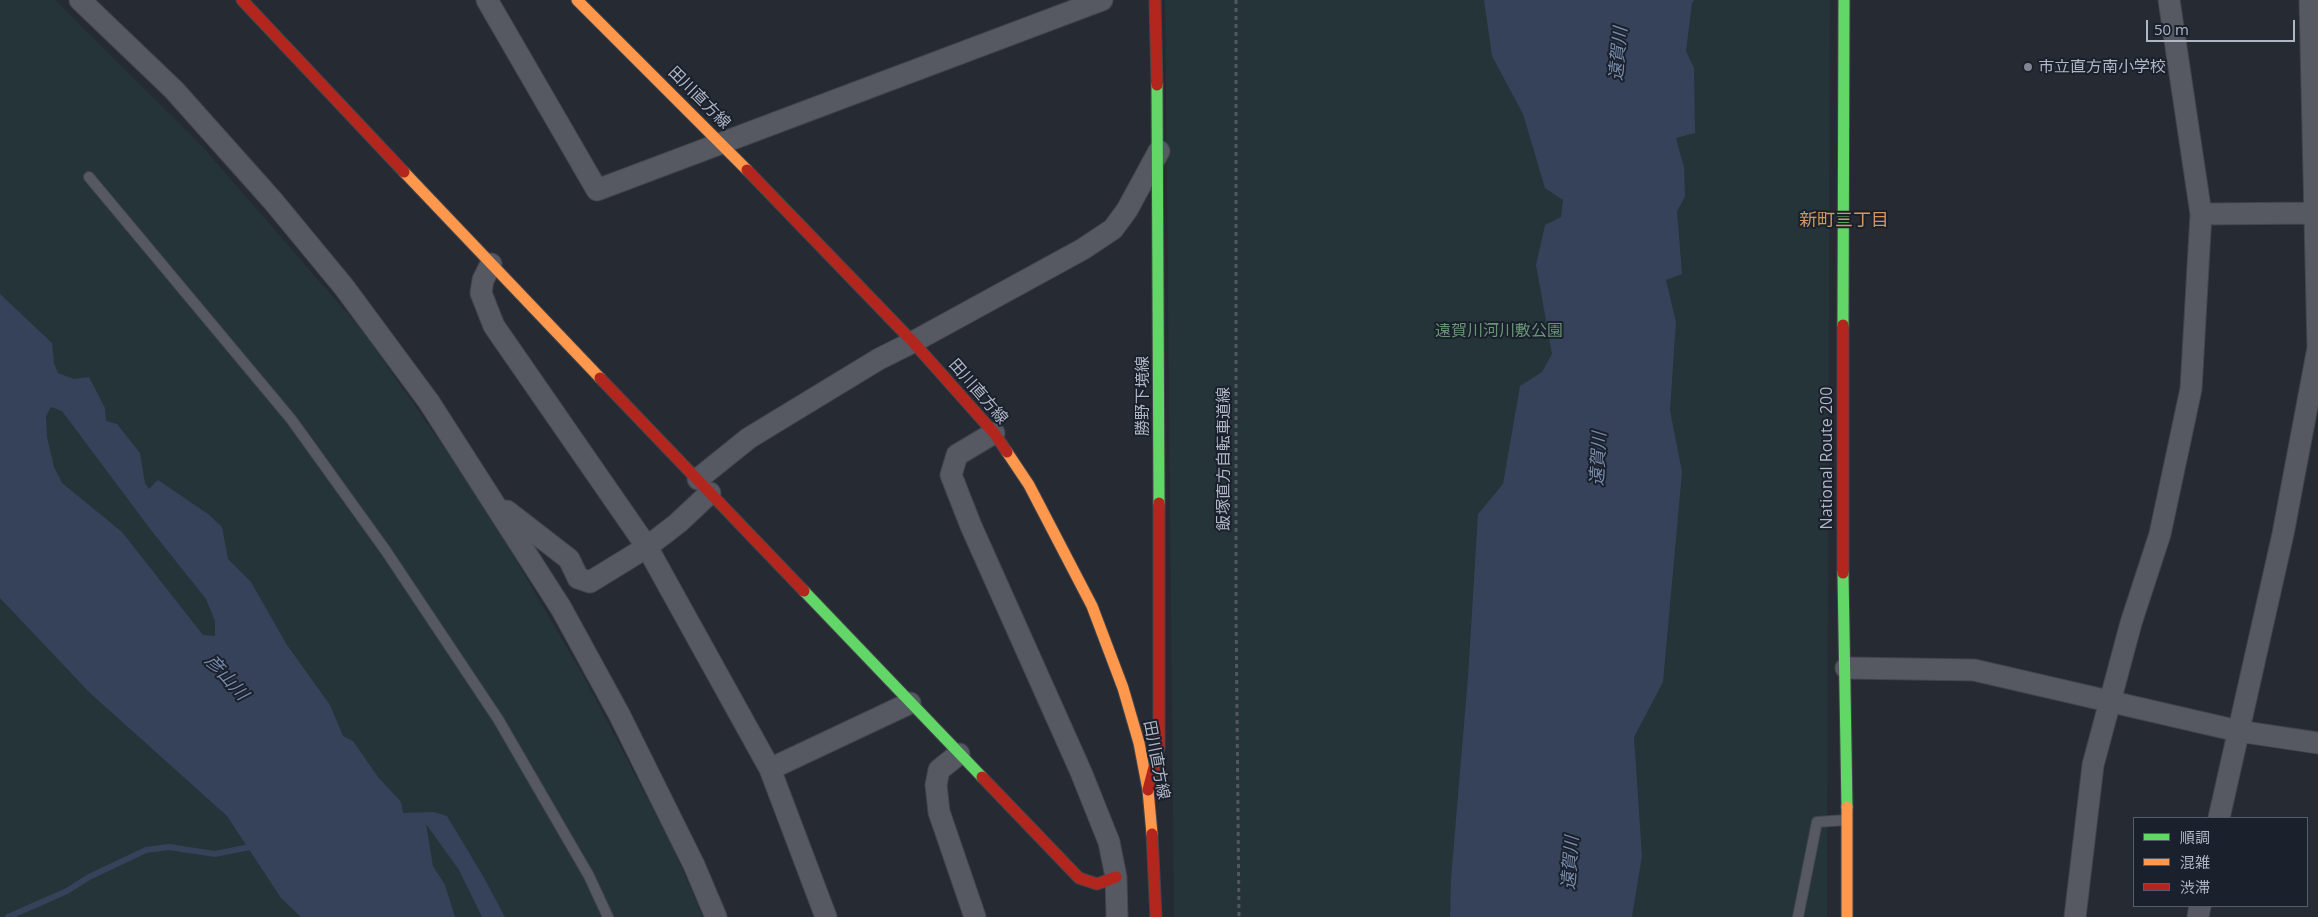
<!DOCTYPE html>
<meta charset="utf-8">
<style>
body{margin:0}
#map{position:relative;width:2318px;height:917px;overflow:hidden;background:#262a32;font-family:"Open Sans","Noto Sans JP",sans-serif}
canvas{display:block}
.legend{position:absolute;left:2133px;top:817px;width:175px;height:90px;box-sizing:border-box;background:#1a202c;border:1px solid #565c69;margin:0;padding:6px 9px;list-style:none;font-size:15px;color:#afb6c4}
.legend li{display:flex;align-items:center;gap:10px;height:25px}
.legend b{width:25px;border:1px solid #565c69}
.scale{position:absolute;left:2146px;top:20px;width:149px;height:22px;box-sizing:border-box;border:2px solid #afb6c4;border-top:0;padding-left:6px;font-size:15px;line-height:18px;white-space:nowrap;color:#afb6c4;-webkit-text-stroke:4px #1a202c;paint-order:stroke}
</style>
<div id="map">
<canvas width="2318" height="917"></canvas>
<ul class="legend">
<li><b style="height:6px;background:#63d668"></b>順調</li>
<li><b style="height:6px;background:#ff974d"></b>混雑</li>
<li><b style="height:6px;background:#b3261e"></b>渋滞</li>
</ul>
<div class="scale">50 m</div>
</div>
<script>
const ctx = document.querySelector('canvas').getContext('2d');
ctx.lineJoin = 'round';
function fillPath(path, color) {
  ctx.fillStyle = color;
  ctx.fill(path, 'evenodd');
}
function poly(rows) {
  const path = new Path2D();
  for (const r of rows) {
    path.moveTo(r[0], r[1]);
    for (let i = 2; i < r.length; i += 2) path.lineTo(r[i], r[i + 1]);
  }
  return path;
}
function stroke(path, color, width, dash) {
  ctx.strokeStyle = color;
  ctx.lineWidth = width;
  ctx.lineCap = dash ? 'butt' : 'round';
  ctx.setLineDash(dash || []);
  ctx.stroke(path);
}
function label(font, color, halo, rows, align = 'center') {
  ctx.font = font + ' "Open Sans","Noto Sans JP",sans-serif';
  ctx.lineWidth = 4;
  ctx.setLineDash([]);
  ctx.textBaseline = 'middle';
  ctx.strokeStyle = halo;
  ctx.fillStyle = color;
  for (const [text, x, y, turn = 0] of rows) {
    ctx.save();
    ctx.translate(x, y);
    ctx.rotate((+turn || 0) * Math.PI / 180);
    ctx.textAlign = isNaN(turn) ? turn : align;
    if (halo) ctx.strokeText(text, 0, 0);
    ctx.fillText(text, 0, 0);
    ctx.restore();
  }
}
fillPath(poly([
 [0,0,55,0,201,145,361,329,481,500,585,679,671,843,703,917,0,917],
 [1165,0,1830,0,1827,917,1174,917]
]), '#243438');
fillPath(poly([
 [1484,0,1694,0,1692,3,1686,51,1694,68,1695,133,1676,138,1684,167,1685,197,1677,211,1682,274,1666,280,1676,322,1670,410,1682,472,1663,682,1634,737,1642,856,1632,917,1450,917,1451,878,1468,677,1478,514,1503,484,1520,386,1542,372,1552,354,1536,265,1545,225,1561,217,1563,200,1545,188,1523,114,1492,56],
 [0,294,52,343,54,363,58,373,74,379,89,377,105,408,106,421,117,424,140,453,145,483,149,489,158,480,208,514,222,527,228,559,251,582,287,645,330,705,343,736,353,741,378,777,401,802,403,813,434,812,447,816,483,876,505,917,482,917,459,870,426,824,433,866,445,885,455,917,301,917,281,898,227,816,90,693,0,598],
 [51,407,62,411,151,530,206,599,215,621,215,636,203,635,122,532,62,483,54,467,47,437,46,416]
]), '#35425a');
stroke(poly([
 [8,917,67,891,89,877,146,850,169,847,215,854,255,846]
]), '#35425a', 6);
const lane = poly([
 [89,177,291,419,386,551,498,719,589,876,608,917],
 [1798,917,1817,822,1846,820]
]);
const street = poly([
 [80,0,174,90,273,201,344,287,429,402,561,608,619,714,694,865,716,917],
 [487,0,597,190,1102,0],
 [2201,214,2318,213],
 [491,264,483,280,481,293,494,326,647,547,770,769,826,917],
 [994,433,957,455,951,475,971,526,1081,772,1109,842,1116,877,1117,917],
 [698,479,749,438,879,359,913,342,1083,249,1113,229,1127,210,1159,151],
 [507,511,569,559,578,578,590,582,647,547,678,523,710,493],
 [1846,668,1974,670,2238,731,2318,743],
 [959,754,939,770,936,785,939,812,975,917],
 [770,769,910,703],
 [2219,818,2283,534,2318,348,2310,0],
 [2075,917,2093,765,2131,623,2160,534,2191,389,2201,214,2169,0],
 [2198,917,2200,906]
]);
const fast = poly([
 [1157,85,1159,503],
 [1843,325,1844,0],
 [1843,573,1847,807],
 [804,591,982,777]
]);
const slow = poly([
 [577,0,747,170],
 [404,172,600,378],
 [1007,452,1029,485,1092,606,1123,688,1139,743,1148,790,1152,834],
 [1847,807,1847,917]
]);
const jam = poly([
 [242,0,404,172],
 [1155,0,1157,85],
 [747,170,913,342,994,433,1007,452],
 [600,378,804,591],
 [1843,573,1843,325],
 [982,777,1079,878,1097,884,1116,877],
 [1148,790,1159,748,1159,503],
 [1152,834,1156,917]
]);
stroke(lane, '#42454b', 12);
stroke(street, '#42454b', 23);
stroke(fast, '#42454b', 13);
stroke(slow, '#42454b', 13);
stroke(jam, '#42454b', 13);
stroke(poly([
 [1236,0,1236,611,1239,917]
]), '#53585e', 3, [4, 4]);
stroke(lane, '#565961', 10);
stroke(street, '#565961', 21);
stroke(fast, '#63d668', 11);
stroke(slow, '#ff974d', 11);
stroke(jam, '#b3261e', 11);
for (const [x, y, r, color] of [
 [2028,67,5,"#7f8591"]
]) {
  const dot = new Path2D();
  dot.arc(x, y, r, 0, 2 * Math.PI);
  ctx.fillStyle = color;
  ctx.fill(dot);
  stroke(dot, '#1a202c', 2);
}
label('16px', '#afb6c4', '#1a202c', [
 ["市立直方南小学校",2038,67]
], 'left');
label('16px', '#afb6c4', '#1a202c', [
 ["田川直方線",699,98,45],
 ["田川直方線",978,392,49],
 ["勝野下境線",1143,396,-90],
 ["National Route 200",1827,458,-90],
 ["飯塚直方自転車道線",1224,459,-90],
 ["田川直方線",1156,760,79]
]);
label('16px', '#689475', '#1a202c', [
 ["遠賀川河川敷公園",1499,331]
]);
label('italic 18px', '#788bab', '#1a202c', [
 ["遠賀川",1619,54,-85],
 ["遠賀川",1599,459,-87],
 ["彦山川",226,678,48],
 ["遠賀川",1571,863,-86]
]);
label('18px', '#ce9860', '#1a202c', [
 ["新町三丁目",1844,221]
]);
</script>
